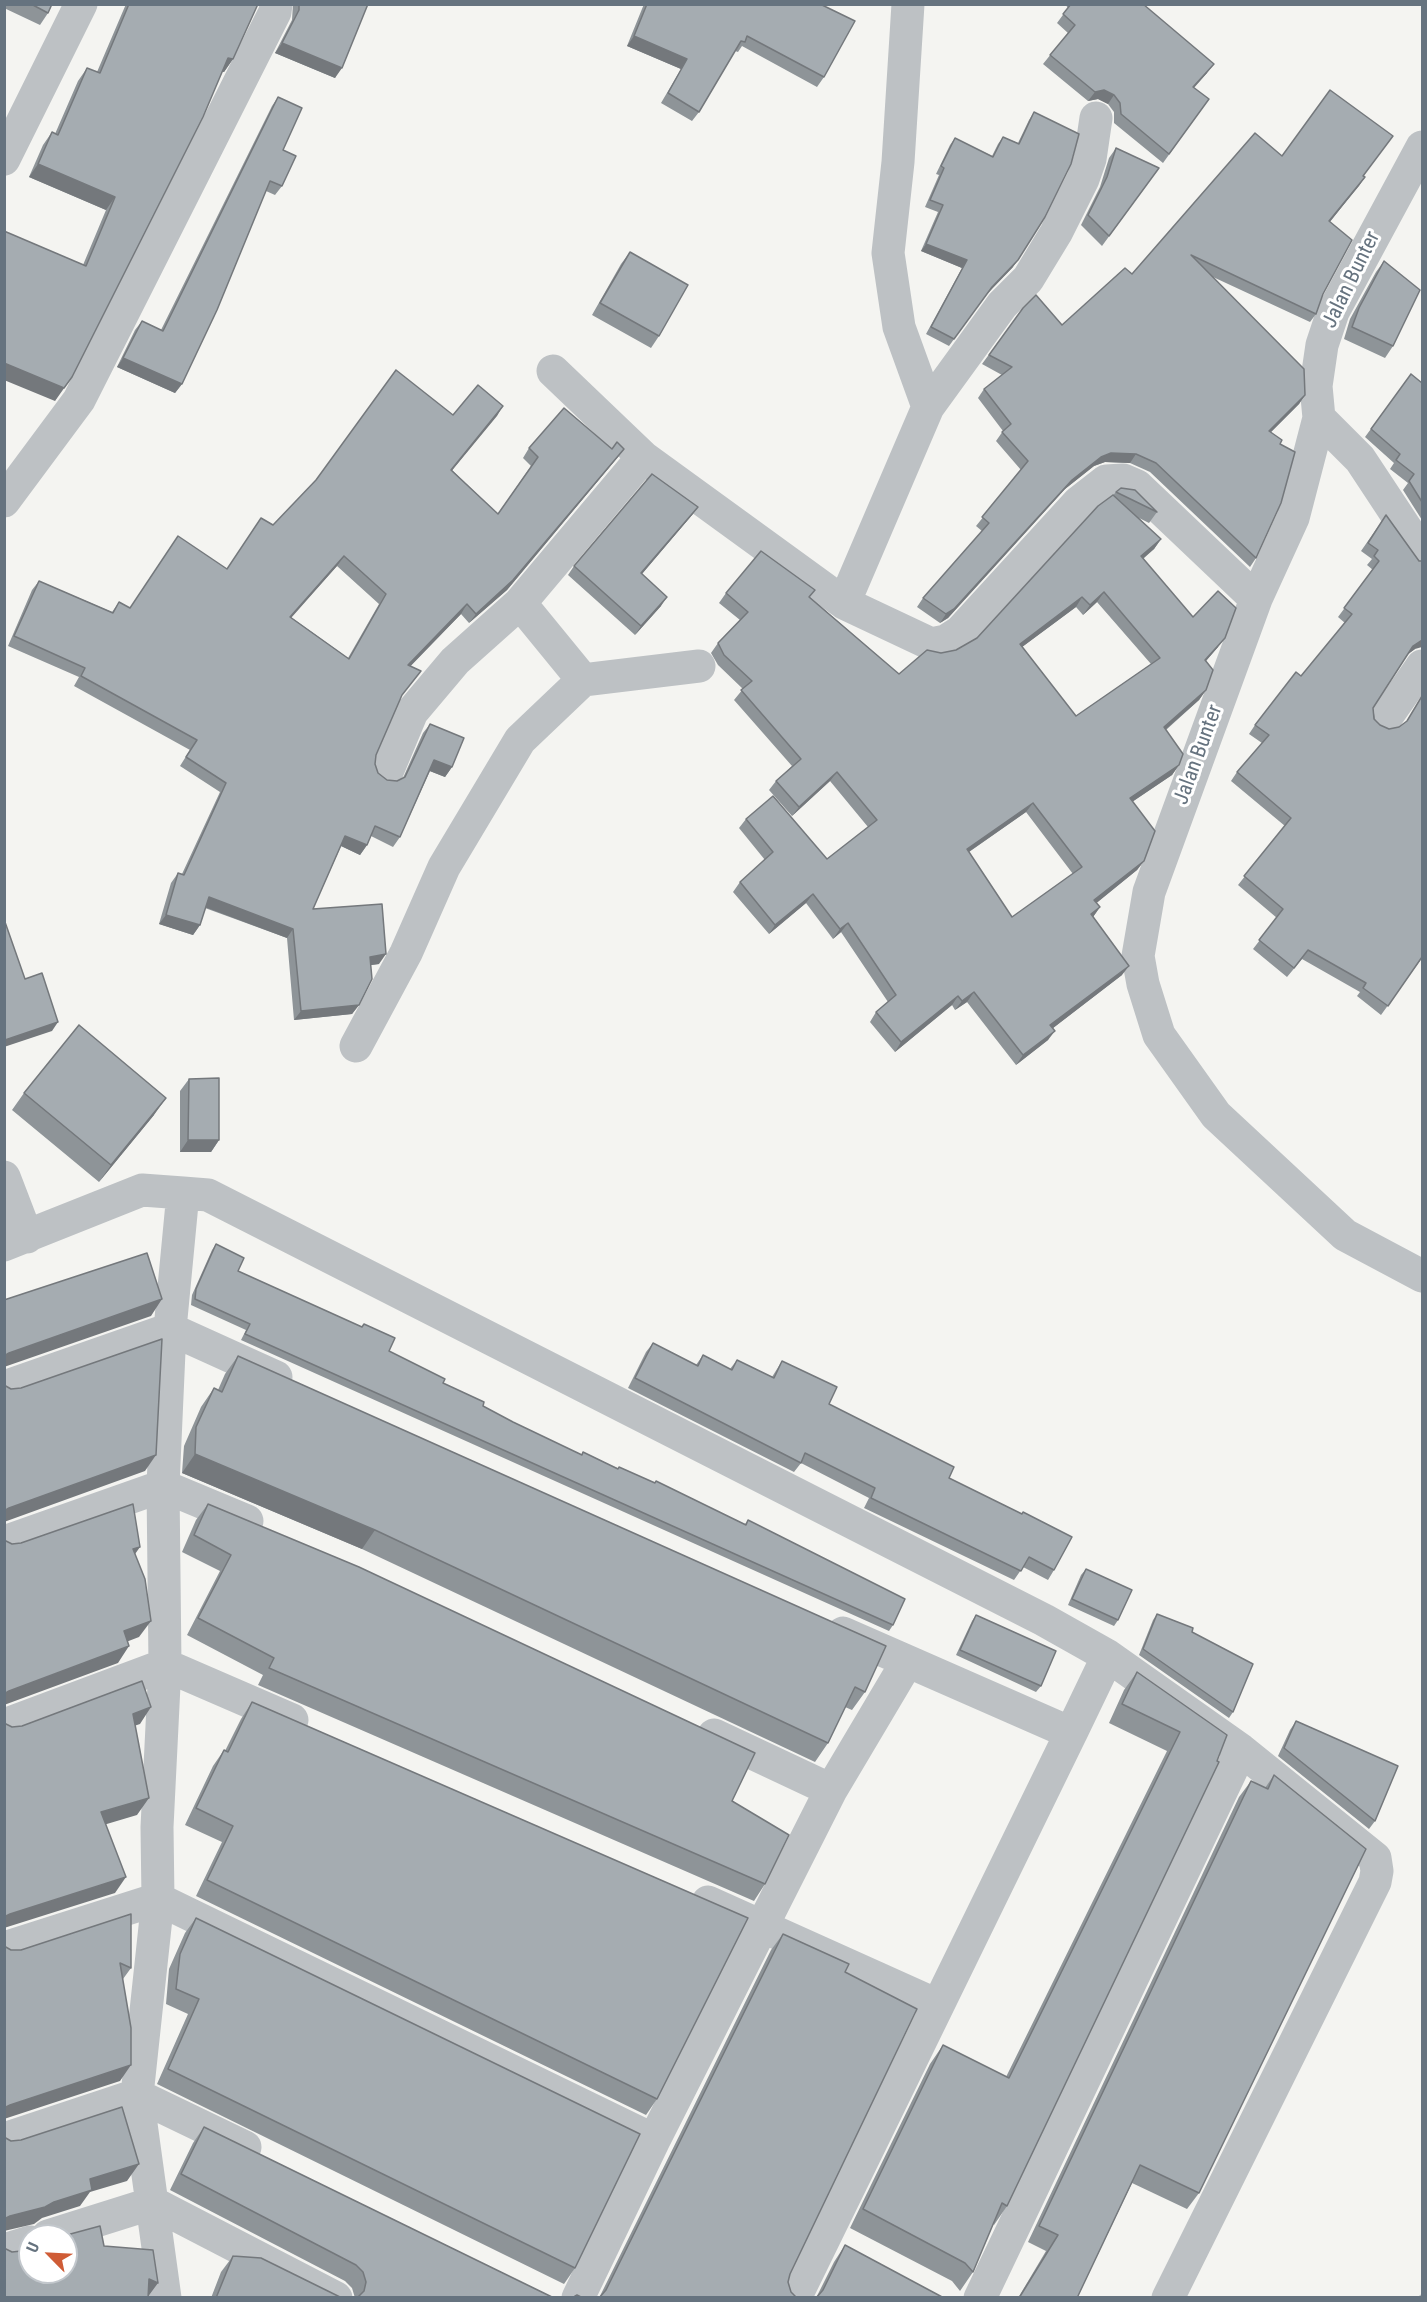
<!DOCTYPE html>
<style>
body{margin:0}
#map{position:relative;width:1427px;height:2302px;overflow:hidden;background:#f4f4f1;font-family:"Roboto Condensed",sans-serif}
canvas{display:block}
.frame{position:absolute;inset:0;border:6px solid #66737f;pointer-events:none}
.north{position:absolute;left:18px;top:2224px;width:60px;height:60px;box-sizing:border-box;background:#fff;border:2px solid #c2c7cc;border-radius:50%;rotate:294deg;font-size:16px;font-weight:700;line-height:24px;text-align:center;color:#66737f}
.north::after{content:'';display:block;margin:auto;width:21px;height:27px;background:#cf5c36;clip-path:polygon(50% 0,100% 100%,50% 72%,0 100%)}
</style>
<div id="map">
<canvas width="1427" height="2302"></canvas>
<div class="frame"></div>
<div class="north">U</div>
</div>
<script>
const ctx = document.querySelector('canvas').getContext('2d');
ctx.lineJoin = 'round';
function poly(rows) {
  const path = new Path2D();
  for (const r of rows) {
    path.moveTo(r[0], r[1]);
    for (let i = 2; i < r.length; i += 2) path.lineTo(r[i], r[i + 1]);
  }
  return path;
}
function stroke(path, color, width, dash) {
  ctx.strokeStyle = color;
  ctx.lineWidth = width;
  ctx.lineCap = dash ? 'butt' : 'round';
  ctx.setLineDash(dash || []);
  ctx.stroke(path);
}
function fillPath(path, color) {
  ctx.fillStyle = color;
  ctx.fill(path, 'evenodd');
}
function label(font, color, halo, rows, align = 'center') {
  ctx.font = font + ' "Roboto Condensed",sans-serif';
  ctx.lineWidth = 6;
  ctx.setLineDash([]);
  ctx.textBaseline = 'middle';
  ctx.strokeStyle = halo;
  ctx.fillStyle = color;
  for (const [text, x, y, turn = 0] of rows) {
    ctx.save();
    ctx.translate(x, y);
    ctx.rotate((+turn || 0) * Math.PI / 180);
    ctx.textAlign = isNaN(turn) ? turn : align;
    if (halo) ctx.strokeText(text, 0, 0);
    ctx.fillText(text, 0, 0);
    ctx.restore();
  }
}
stroke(poly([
 [1420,2298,1422,2296]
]), '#b7babc', 4, [3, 3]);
stroke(poly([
 [908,4,898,162,888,253,899,327,928,407],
 [1422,147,1333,312,1322,345,1316,386,1319,418,1293,518,1256,599,1149,892,1138,956,1143,984,1159,1035,1216,1115,1345,1235,1422,1276],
 [4,159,81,4],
 [553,371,643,457,844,603,931,644,946,641,960,632,1079,502,1106,481,1123,480,1137,486,1256,599],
 [1319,418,1360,459,1422,553],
 [4,501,79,400,275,12,276,4],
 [844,603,928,407,1002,305,1028,279,1056,233,1083,179,1090,159,1096,118],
 [583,680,699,666],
 [1385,719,1422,666],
 [387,772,412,712,455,661,520,603,643,457],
 [356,1046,406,953,444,867,520,740,583,680,520,603],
 [4,1177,27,1237],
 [183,1193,208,1195,1044,1620,1108,1656,1241,1750,1375,1858,1377,1871,1375,1882,1168,2298],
 [4,1245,142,1190,183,1193,170,1329,163,1486,165,1665,157,1827,158,1899,137,2095,165,2298],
 [4,1387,170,1329,276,1377],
 [4,1542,163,1486,247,1521],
 [843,1633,1071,1733,1108,1656],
 [4,1725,165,1665,292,1720],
 [714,1735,831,1790],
 [708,1902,937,2005],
 [4,1948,158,1899,654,2140],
 [4,2139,137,2095,245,2147],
 [48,2236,153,2203,336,2298],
 [4,2250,30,2242],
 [578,2298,654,2140,831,1790,907,1662],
 [795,2298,1071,1733],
 [980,2298,1241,1750]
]), '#bdc1c4', 33);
fillPath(poly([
 [4,4,52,4,48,13,40,25,4,8],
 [126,4,258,4,233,59,224,72,222,72,55,401,83,265,106,210,29,177,43,145,52,132,55,134,78,81,87,68,97,72],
 [293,4,368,4,335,78,275,53,292,20],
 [644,4,820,4,824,77,817,87,742,46,738,52,735,51,699,112,692,121,661,103,681,69,627,46],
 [1065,4,1143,4,1207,73,1194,88,1209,99,1163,163,1114,123,1114,112,1108,104,1098,99,1088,101,1043,64,1068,33,1057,23,1068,8],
 [278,97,283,150,282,186,275,195,266,191,182,384,175,393,117,367,135,330,142,321,161,330,272,106],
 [1034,112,1013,267,987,294,949,346,926,334,962,268,921,251,938,212,925,207,939,175,936,174,950,145,955,138,992,156,998,144,1003,137,1018,143,1029,120],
 [1116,148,1159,168,1102,246,1081,225,1100,187,1109,158],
 [1282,156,1363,176,1365,177,1330,222,1323,294,1316,314,1310,322,1213,277,1305,395,1299,404,1271,432,1280,444,1256,558,1250,567,1150,472,1130,463,1105,462,1094,466,1065,489,948,618,940,623,917,607,923,598,982,531,976,526,1021,470,996,441,1003,431,978,398,984,389,1002,375,982,364,1023,308,1062,325,1132,274],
 [630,252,659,336,651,348,592,315,621,264],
 [1384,261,1393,346,1385,358,1344,339,1350,319,1376,272],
 [1411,374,1422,383,1422,520,1403,490,1408,483,1390,469,1394,463,1365,437],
 [503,406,452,470,498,514,531,466,523,458,529,448,624,449,617,458,507,590,469,623,461,614,410,666,421,671,400,697,376,755,375,764,378,773,387,780,397,781,403,778,423,733,430,724,452,767,445,777,430,771,400,837,393,847,371,836,367,845,360,855,341,846,313,909,379,964,371,965,359,1005,352,1014,294,1020,287,938,205,908,200,925,193,935,159,924,171,883,178,873,182,874,220,792,180,766,190,750,74,686,79,677,8,646,32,590,39,581,112,612,119,602,130,608,227,569,273,525,453,415],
 [337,566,379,604,348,658,291,617],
 [1116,492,1157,512,1149,523,1139,518,1161,539,1154,549,1143,559,1218,647,1206,661,1206,690,1199,700,1166,730,1179,765,1172,775,1132,802,1144,861,1137,870,1096,903,1100,907,1093,917,1122,975,1053,1028,1048,1040,1016,1065,967,1002,955,1010,952,1005,895,1052,870,1022,876,1012,888,1002,841,932,833,939,806,903,769,934,733,892,740,882,765,860,739,828,746,819,827,859,868,827,830,781,792,816,769,790,776,781,792,766,734,700,743,689,718,665,711,653,718,643,740,620,719,603,726,593,810,597,899,674,941,653,956,650,977,638],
 [1097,602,1151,664,1076,716,1022,647,1076,607,1083,615],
 [1026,812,1073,874,1012,917,969,852],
 [698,507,692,515,642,574,661,606,635,635,568,575,574,566],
 [1386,515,1419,561,1415,649,1408,654,1373,708,1422,958,1381,1015,1357,996,1360,992,1302,959,1287,977,1253,949,1277,918,1238,885,1285,826,1231,781,1237,772,1262,743,1249,734,1255,725,1301,676,1345,623,1338,617,1373,570,1367,565,1372,559,1361,551],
 [189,1079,219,1140,211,1152,180,1152,180,1091],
 [24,1093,154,1115,99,1182,12,1110],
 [216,1244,238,1271,362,1327,364,1324,389,1351,483,1406,513,1422,581,1455,583,1452,617,1468,745,1524,748,1520,893,1625,889,1631,241,1340,246,1330,191,1305,192,1295,212,1250],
 [653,1343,696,1365,703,1355,730,1369,737,1360,772,1377,782,1361,829,1404,949,1478,1054,1570,1048,1580,1023,1567,1014,1580,864,1508,869,1498,801,1463,794,1472,628,1388,646,1352],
 [238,1356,865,1692,852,1710,845,1707,828,1743,815,1762,362,1549,182,1473,184,1446,201,1407,214,1388,218,1390,225,1374],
 [208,1504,732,1801,765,1884,754,1901,258,1685,263,1675,187,1635,220,1571,182,1552,196,1520],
 [1086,1569,1118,1620,1114,1626,1068,1605,1081,1575],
 [1157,1614,1192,1632,1233,1712,1229,1718,1139,1655,1153,1620],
 [976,1615,1041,1686,1036,1692,956,1655,972,1621],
 [1137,1672,1227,1735,1007,2206,994,2225,993,2224,973,2272,960,2291,952,2281,850,2228,930,2064,943,2045,1006,2077,1167,1751,1109,1723,1124,1690],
 [252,1702,657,2099,646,2115,196,1896,222,1842,185,1825,213,1766,224,1750,225,1751,241,1719],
 [1296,1721,1375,1821,1369,1829,1278,1756,1290,1730],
 [1274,1775,1199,2193,1187,2209,1132,2183,1077,2298,1018,2298,1046,2251,1028,2242,1239,1797,1251,1781,1265,1788],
 [131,1914,131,1968,123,1979,120,2081,11,1950,21,1950],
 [196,1918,575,2268,564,2284,157,2084,188,2014,166,2004,169,1969,185,1933],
 [783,1934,845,1972,788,2282,791,2292,599,2298,771,1950],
 [204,2127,554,2298,355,2298,352,2288,345,2281,170,2190,193,2143],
 [845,2245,944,2298,816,2298,834,2262],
 [233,2256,342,2298,211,2298,221,2272]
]), '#8e9498');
fillPath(poly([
 [634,36,687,59,681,69,627,46],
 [282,43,342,68,335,78,275,53],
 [228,58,233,59,224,72,219,70],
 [1214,64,1207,73,1186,96,1193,87],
 [1104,90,1114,95,1108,104,1098,99,1088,101,1095,92],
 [38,164,115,197,106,210,29,177],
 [1365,177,1359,186,1323,230,1329,221],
 [926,244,967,260,962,268,921,251],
 [1018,260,1013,267,987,294,949,346,992,287],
 [123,358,182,384,175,393,117,367],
 [4,363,72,377,55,401,4,380],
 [1305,395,1299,404,1263,440,1269,431],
 [503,406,497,416,445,479,451,470],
 [624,449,617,458,507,590,469,623,476,614],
 [1111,453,1136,454,1130,463,1105,462,1094,466,1065,489,948,618,940,623,946,614,1072,480,1101,457],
 [698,507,692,515,635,582,641,573],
 [1161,539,1154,549,1134,566,1141,556],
 [344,556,337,566,284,626,290,617],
 [1104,592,1097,602,1083,615,1090,605],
 [667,597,661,606,635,635,641,626],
 [1082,597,1076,607,1014,653,1020,644],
 [467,604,461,614,402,675,408,665],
 [1225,638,1218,647,1198,670,1205,660],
 [1421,640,1422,640,1422,647,1415,649,1407,655,1413,646],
 [1206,690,1199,700,1157,737,1164,727],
 [434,760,452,767,445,777,427,770],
 [1179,765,1172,775,1123,808,1130,798],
 [837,772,830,781,792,816,799,807],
 [1033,803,1026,812,960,858,967,849],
 [345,836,367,845,360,855,339,845],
 [1144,861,1137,870,1088,910,1094,900],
 [813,894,806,903,769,934,775,925],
 [209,897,293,929,287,938,202,906],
 [1100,907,1093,917,1091,914],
 [166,915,200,925,193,935,159,924],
 [848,923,841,932,833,939,840,929],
 [386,954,379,964,364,966,370,957],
 [1129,966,1122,975,1044,1035,1050,1025],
 [974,992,967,1002,955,1010,962,1001],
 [958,996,952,1005,895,1052,901,1042],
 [359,1005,352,1014,294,1020,301,1011],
 [58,1022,52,1031,4,1047,5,1040],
 [1055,1031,1048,1040,1016,1065,1023,1055],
 [166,1098,154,1115,99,1182,111,1165],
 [188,1140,219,1140,211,1152,180,1152],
 [162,1299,151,1316,4,1367,4,1356,9,1353],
 [195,1454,375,1530,362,1549,182,1473],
 [156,1455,145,1471,4,1522,4,1511,9,1508],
 [140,1547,128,1564,133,1549],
 [151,1621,139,1637,113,1647,124,1631],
 [129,1646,118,1663,4,1705,4,1694,9,1691],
 [151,1707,140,1724,122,1730,133,1714],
 [149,1798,137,1815,90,1829,101,1812],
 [126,1877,115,1893,4,1928,4,1917,10,1914],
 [131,2065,120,2081,4,2119,4,2108,10,2105],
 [139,2164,127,2181,90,2192,80,2206,42,2218,34,2224,4,2231,4,2219,10,2216,90,2179],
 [149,2279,158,2283,147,2298]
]), '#74787c');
const building = poly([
 [31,4,52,4,48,13,31,4],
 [129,4,258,4,233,59,228,58,203,117,72,377,64,388,4,363,4,231,86,266,115,197,38,164,52,132,58,135,87,68,100,73,129,4],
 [299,4,368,4,342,68,282,43,299,10,299,4],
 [647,4,820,4,855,21,824,77,747,36,745,42,741,41,699,112,668,93,687,59,634,36,647,4],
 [1071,4,1143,4,1214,64,1193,87,1209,99,1169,154,1121,114,1120,103,1114,95,1104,90,1095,92,1050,55,1075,25,1063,14,1071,4],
 [1330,90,1393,136,1363,176,1365,177,1329,221,1352,240,1323,294,1316,314,1191,255,1304,369,1305,395,1269,431,1282,440,1280,444,1295,452,1281,503,1256,558,1156,463,1136,454,1111,453,1101,457,1072,480,954,609,946,614,923,598,989,523,982,517,1028,461,1002,432,1011,424,984,389,1012,367,989,355,1023,308,1036,295,1062,325,1125,268,1132,274,1255,133,1282,156,1330,90],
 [278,97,302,108,283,150,296,156,282,186,270,181,217,310,182,384,123,358,142,321,163,331,278,97],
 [1034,112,1079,134,1071,164,1045,217,1018,260,992,287,954,339,931,327,967,260,926,244,943,205,930,200,944,168,941,166,955,138,993,157,1003,137,1019,144,1034,112],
 [1116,148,1159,168,1109,236,1088,215,1107,177,1116,148],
 [630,252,688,285,659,336,600,303,630,252],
 [1384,261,1420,290,1393,346,1352,327,1359,308,1384,261],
 [396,370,453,415,478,385,503,406,451,470,498,514,538,457,529,448,564,408,612,449,617,442,624,449,513,580,476,614,467,604,408,665,421,671,402,695,376,755,375,764,378,773,387,780,397,781,405,777,430,724,464,738,452,767,434,760,400,837,375,826,367,845,345,836,313,909,382,904,386,954,370,957,372,979,359,1005,301,1011,293,929,209,897,200,925,166,915,178,873,184,875,226,783,186,757,197,740,81,676,85,668,14,636,39,581,113,613,119,602,130,608,178,536,227,569,261,518,273,525,316,480,396,370],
 [344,556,386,594,349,659,290,617,344,556],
 [1411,374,1422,383,1422,502,1409,481,1414,474,1396,460,1400,454,1371,429,1411,374],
 [652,474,698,507,641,573,667,597,641,626,574,566,652,474],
 [1121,488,1135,490,1157,512,1116,492,1121,488],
 [1113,495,1161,539,1141,556,1193,617,1218,591,1236,608,1225,638,1205,660,1213,670,1206,690,1164,727,1183,754,1179,765,1130,798,1155,831,1144,861,1094,900,1100,907,1091,914,1129,966,1050,1025,1055,1031,1023,1055,974,992,962,1001,958,996,901,1042,876,1012,896,995,848,923,840,929,813,894,775,925,740,882,773,852,746,819,773,796,827,859,877,820,837,772,799,807,776,781,801,759,741,690,752,681,724,655,718,643,748,612,726,593,761,551,815,590,809,597,899,674,927,650,941,653,956,650,977,638,1098,506,1113,495],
 [1104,592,1160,658,1076,716,1020,644,1082,597,1090,605,1104,592],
 [1033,803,1082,867,1012,917,967,849,1033,803],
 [1386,515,1419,561,1422,561,1422,640,1413,646,1373,708,1374,719,1380,725,1389,729,1399,727,1407,721,1422,696,1422,957,1388,1006,1363,988,1366,983,1308,950,1294,968,1259,940,1283,909,1244,876,1291,818,1237,772,1269,735,1255,725,1296,672,1301,676,1352,614,1344,608,1379,561,1374,556,1378,550,1368,543,1386,515],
 [5,922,25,979,42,973,58,1022,5,1040,4,923,5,922],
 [79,1025,166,1098,111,1165,24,1093,79,1025],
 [219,1078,219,1140,188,1140,189,1079,219,1078],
 [216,1244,244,1258,238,1271,362,1327,364,1324,395,1338,389,1351,445,1379,443,1383,484,1402,483,1406,513,1422,582,1455,583,1452,618,1469,619,1467,655,1483,656,1481,746,1525,748,1520,905,1599,893,1625,245,1334,250,1324,195,1299,196,1289,216,1244],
 [147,1253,162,1299,9,1353,4,1356,4,1300,147,1253],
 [162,1339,156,1455,9,1508,4,1511,4,1385,11,1389,21,1388,162,1339],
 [653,1343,698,1366,703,1355,732,1370,737,1360,774,1378,782,1361,837,1387,829,1404,954,1467,949,1478,1022,1514,1023,1512,1072,1537,1054,1570,1029,1557,1021,1571,871,1498,875,1488,805,1453,801,1463,635,1378,653,1343],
 [238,1356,886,1646,865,1692,855,1687,828,1743,375,1530,195,1454,196,1427,214,1388,222,1392,238,1356],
 [133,1504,140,1547,133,1549,145,1579,151,1621,124,1631,129,1646,9,1691,4,1694,4,1540,12,1544,21,1543,133,1504],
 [208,1504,359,1567,755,1753,732,1801,789,1835,765,1884,269,1668,274,1658,198,1618,231,1555,194,1535,208,1504],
 [1086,1569,1132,1590,1118,1620,1072,1599,1086,1569],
 [1157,1614,1193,1628,1192,1632,1253,1664,1233,1712,1143,1649,1157,1614],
 [976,1615,1056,1651,1041,1686,960,1650,976,1615],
 [1137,1672,1227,1735,1217,1761,1219,1762,1007,2206,1002,2203,973,2272,965,2263,863,2209,943,2045,1009,2078,1180,1732,1122,1704,1137,1672],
 [142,1681,151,1707,133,1714,149,1798,101,1812,126,1877,10,1914,4,1917,4,1723,12,1727,22,1726,142,1681],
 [252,1702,748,1918,657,2099,207,1880,233,1826,196,1808,224,1750,228,1752,252,1702],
 [1296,1721,1398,1766,1375,1821,1284,1748,1296,1721],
 [1274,1775,1366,1849,1199,2193,1140,2165,1077,2298,1019,2298,1058,2235,1039,2226,1251,1781,1268,1789,1274,1775],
 [131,1914,131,1968,120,1963,131,2028,131,2065,10,2105,4,2108,4,1946,11,1950,21,1950,131,1914],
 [196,1918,640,2134,575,2268,168,2069,199,1999,176,1989,180,1954,196,1918],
 [783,1934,849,1964,845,1972,917,2009,790,2274,788,2282,791,2292,797,2298,599,2298,606,2290,783,1934],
 [122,2107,139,2164,90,2179,92,2190,54,2202,45,2207,10,2216,4,2219,4,2137,11,2141,21,2140,122,2107],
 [204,2127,554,2298,357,2298,364,2291,366,2282,363,2272,356,2265,181,2174,204,2127],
 [100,2226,104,2246,153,2250,158,2283,149,2279,148,2298,4,2298,4,2248,12,2252,21,2251,30,2249,30,2272,66,2272,66,2236,63,2236,100,2226],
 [845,2245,944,2298,816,2298,823,2290,845,2245],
 [233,2256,261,2258,342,2298,216,2298,233,2256],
 [577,2295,583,2298,572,2298,577,2295]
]);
fillPath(building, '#a5acb1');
stroke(building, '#74787c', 1.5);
label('21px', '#66737f', '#fff', [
 ["Jalan Bunter",1352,280,-64],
 ["Jalan Bunter",1199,755,-70]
]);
</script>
